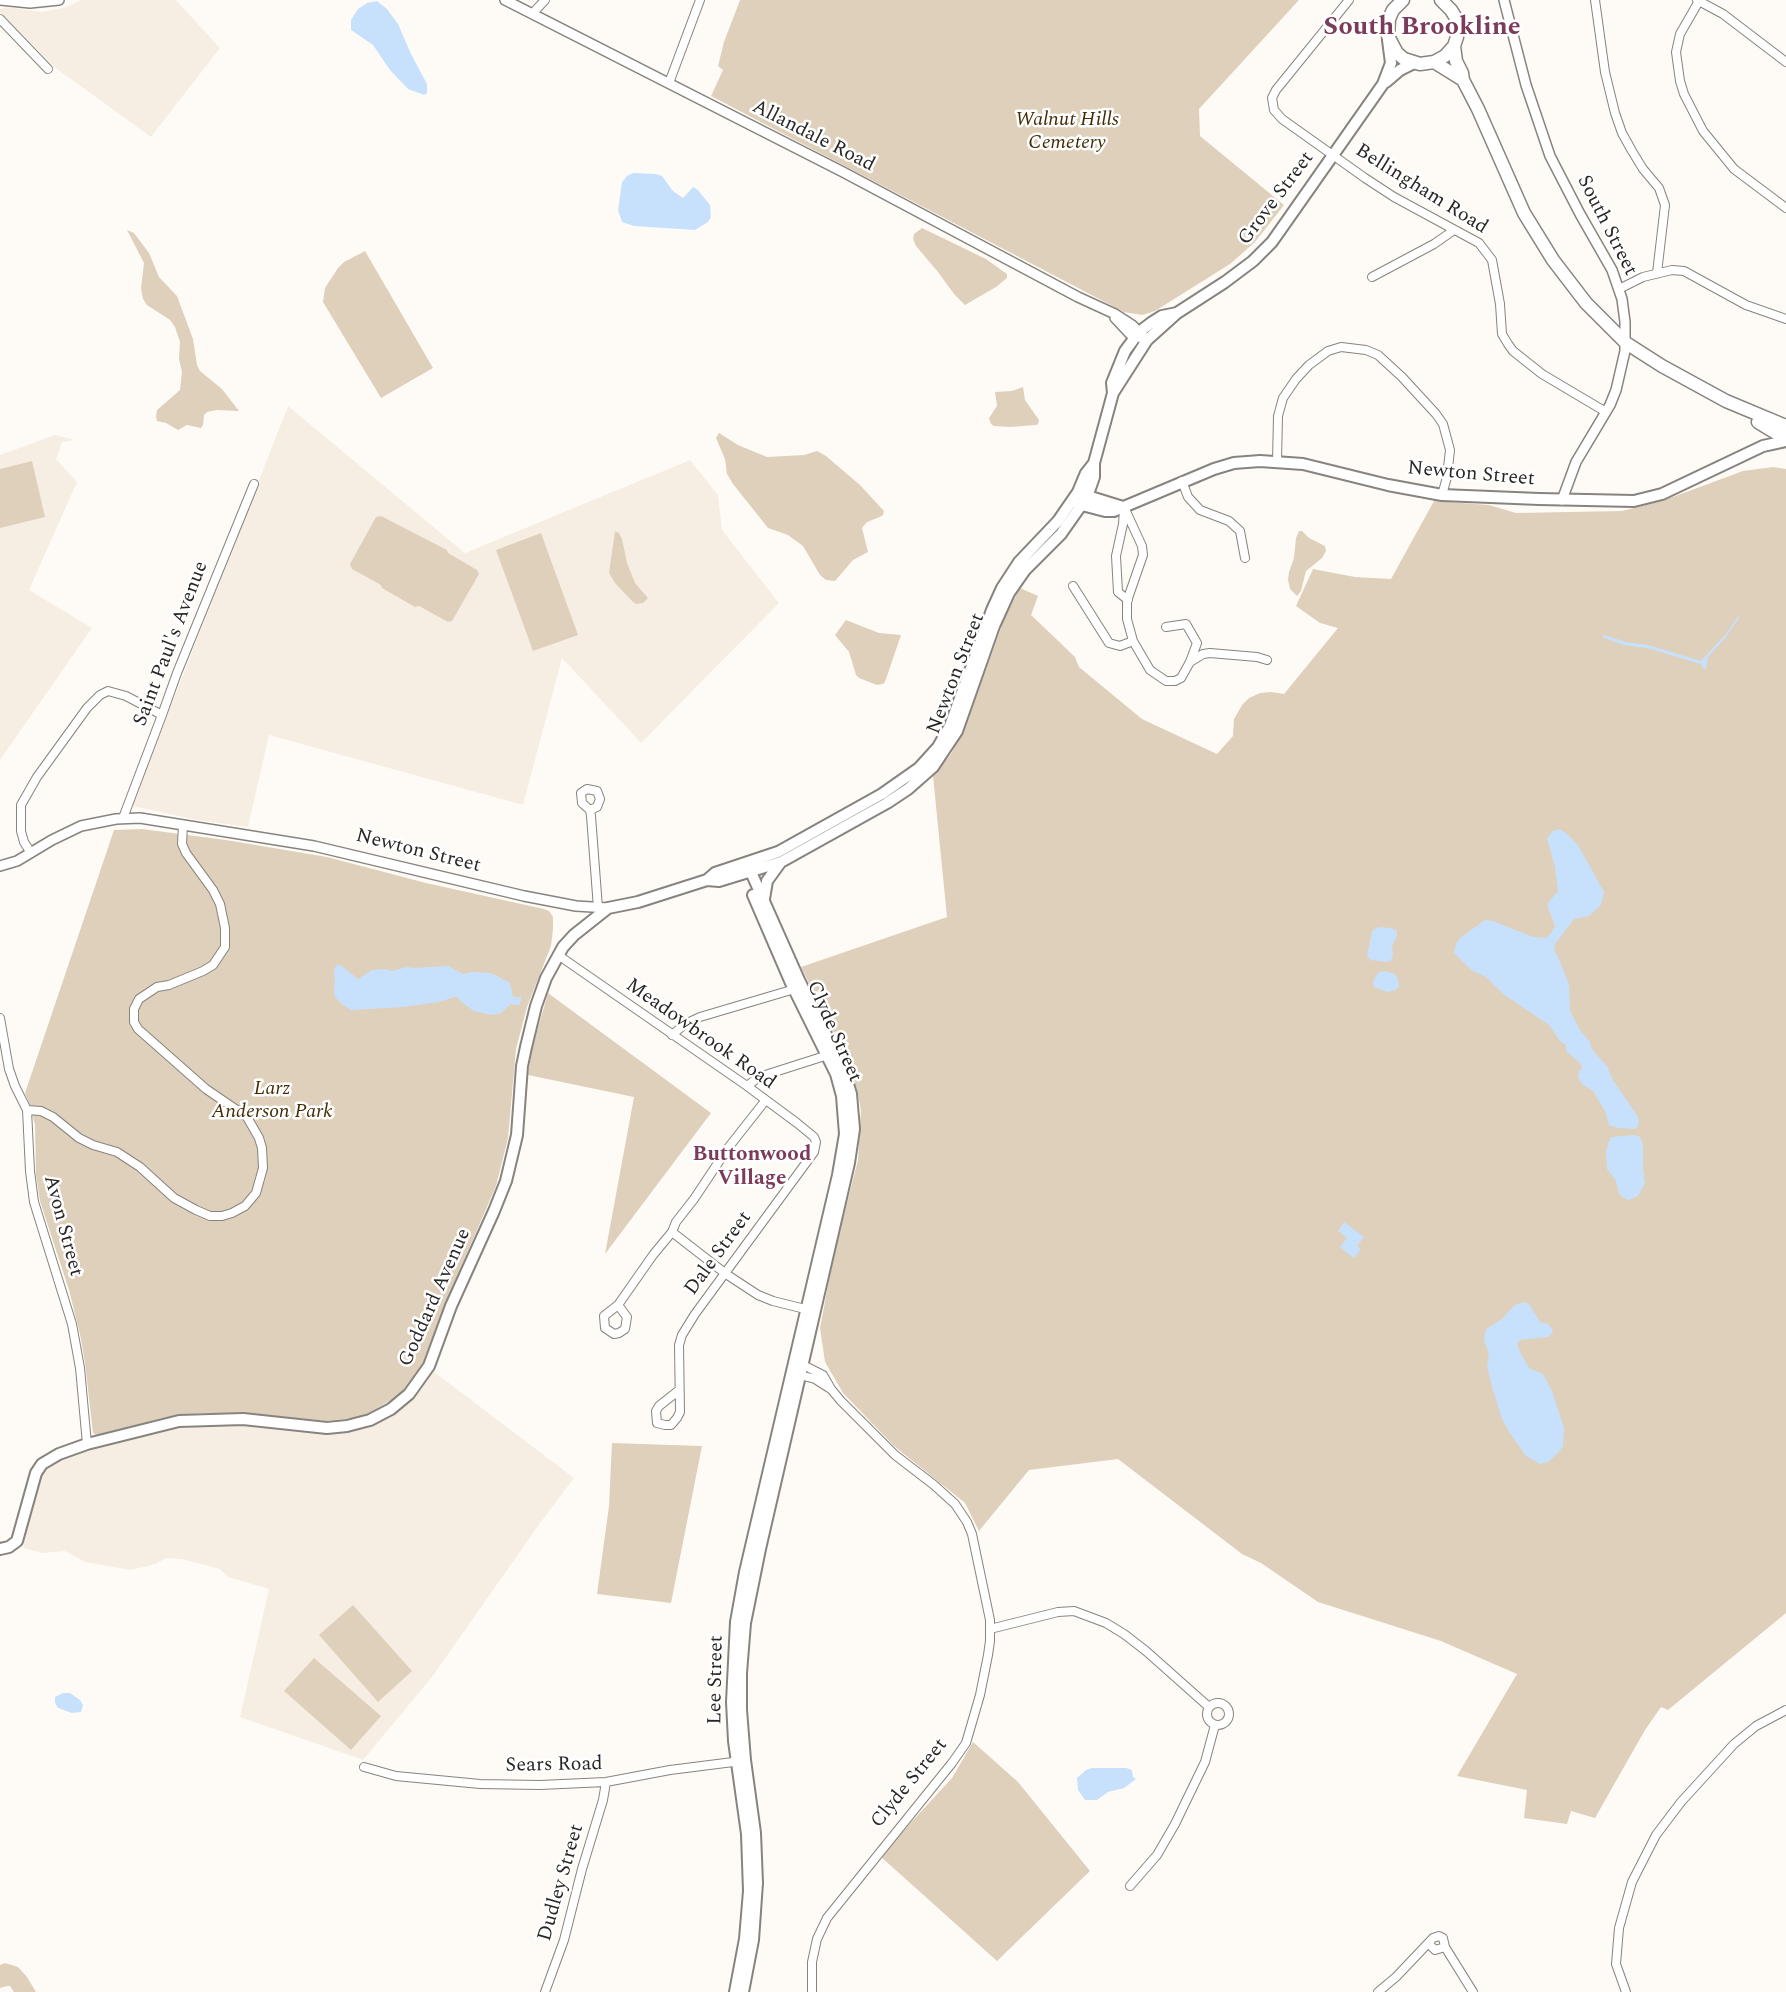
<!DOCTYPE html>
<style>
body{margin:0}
canvas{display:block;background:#fefbf6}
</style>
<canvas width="1786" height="1992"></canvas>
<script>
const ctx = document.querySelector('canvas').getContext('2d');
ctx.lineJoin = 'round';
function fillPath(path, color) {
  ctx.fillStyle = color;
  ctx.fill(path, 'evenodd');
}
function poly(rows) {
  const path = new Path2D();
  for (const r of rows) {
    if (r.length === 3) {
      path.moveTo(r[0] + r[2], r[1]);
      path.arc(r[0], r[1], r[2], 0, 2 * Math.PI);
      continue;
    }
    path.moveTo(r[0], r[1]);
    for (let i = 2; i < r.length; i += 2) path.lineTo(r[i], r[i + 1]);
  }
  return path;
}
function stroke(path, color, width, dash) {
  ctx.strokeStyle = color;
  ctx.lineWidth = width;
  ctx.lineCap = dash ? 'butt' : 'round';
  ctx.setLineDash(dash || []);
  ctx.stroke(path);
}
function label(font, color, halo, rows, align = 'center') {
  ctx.font = font + ' Spectral,serif';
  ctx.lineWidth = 5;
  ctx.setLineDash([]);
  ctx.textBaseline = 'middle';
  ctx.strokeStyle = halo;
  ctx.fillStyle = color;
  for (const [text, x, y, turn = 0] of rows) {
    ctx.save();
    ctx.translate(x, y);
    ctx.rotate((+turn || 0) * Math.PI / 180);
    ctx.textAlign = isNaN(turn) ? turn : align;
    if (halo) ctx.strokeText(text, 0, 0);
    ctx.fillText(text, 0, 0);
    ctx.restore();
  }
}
fillPath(poly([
 [81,0,176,0,220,48,151,137,57,69,0,12,0,9,6,7,41,12,53,10,67,7],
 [288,406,465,553,690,460,718,495,722,530,779,603,641,743,562,658,523,805,269,735,248,827,197,820,132,806],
 [55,435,75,440,62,442,56,459,77,482,29,590,92,628,0,760,0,455],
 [433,1371,574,1478,538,1526,432,1677,363,1760,240,1717,269,1589,228,1577,220,1569,182,1559,166,1558,156,1564,131,1570,85,1562,65,1551,43,1553,23,1548,30,1508,38,1480,43,1472,60,1459,151,1434,193,1425,214,1424,256,1426,324,1433,355,1430,378,1422,398,1411,421,1390]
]), '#f7eee3');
fillPath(poly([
 [740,0,1299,0,1199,109,1200,136,1284,205,1255,242,1230,264,1155,311,1142,315,1124,312,711,96,723,70,718,66,724,42],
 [922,228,986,259,1007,274,1007,278,996,287,965,305,954,294,938,272,916,246,913,239,914,234],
 [127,230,134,233,149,253,159,277,177,296,193,339,197,365,200,371,222,389,239,411,217,410,207,412,204,415,203,425,201,428,187,425,178,430,166,423,157,421,156,417,157,410,180,390,182,372,179,359,180,342,175,327,170,320,147,305,143,299,141,288,144,263],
 [365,251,433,368,381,398,323,302,325,288,338,268,344,262],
 [1023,387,1025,400,1039,420,1038,424,1036,425,1010,427,994,426,991,424,989,418,997,406,995,392,1012,391],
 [719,433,738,445,767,457,804,455,817,451,826,456,860,485,884,511,883,515,880,517,867,522,862,528,868,552,853,560,835,581,826,580,820,575,803,546,788,535,768,528,733,484,727,474,725,459,716,438],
 [32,461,45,517,0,528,0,469],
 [1773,467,1786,469,1786,1613,1668,1710,1661,1707,1645,1730,1595,1818,1571,1811,1567,1824,1524,1818,1527,1790,1457,1776,1517,1674,1441,1641,1318,1602,1261,1563,1242,1554,1118,1459,1029,1470,979,1531,965,1503,894,1446,843,1393,825,1362,820,1328,834,1254,858,1160,861,1110,857,1090,847,1062,801,967,947,917,933,776,951,754,964,730,1005,617,1020,588,1038,596,1031,615,1075,657,1079,667,1142,719,1217,754,1233,736,1234,719,1242,705,1249,698,1260,693,1271,692,1284,694,1338,628,1320,623,1296,606,1313,569,1355,577,1391,579,1434,501,1489,505,1516,513,1622,511,1662,501,1743,471],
 [381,516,447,550,448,553,477,570,479,574,452,621,448,622,419,606,415,607,382,588,381,585,352,569,350,564,376,517],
 [615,531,619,533,622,539,627,563,635,583,648,598,643,603,636,604,632,601,615,583,609,573],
 [1299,531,1302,531,1309,538,1325,546,1326,551,1322,558,1306,571,1301,591,1297,596,1290,589,1288,580,1289,572,1294,558,1296,538],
 [541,533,578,635,533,651,496,550],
 [846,620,879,633,901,635,885,682,883,684,877,685,859,678,856,675,849,652,835,635],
 [142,829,226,840,327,857,426,883,544,909,549,911,553,917,553,929,551,946,527,1007,516,1049,508,1138,496,1186,449,1295,420,1370,411,1382,396,1397,367,1414,353,1418,325,1421,248,1413,201,1413,162,1418,98,1436,93,1433,85,1363,80,1334,69,1290,40,1201,36,1175,35,1125,30,1105,25,1093,114,830],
 [548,993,711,1113,605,1254,634,1097,528,1075,532,1049],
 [612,1443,702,1446,671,1603,597,1594,609,1506],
 [353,1605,412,1671,378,1702,319,1635],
 [314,1658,381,1716,351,1750,284,1691],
 [973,1742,1018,1782,1090,1871,997,1961,880,1856,952,1778],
 [5,1963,18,1967,27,1977,36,1992,14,1992,10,1986,7,1986,0,1988,0,1965]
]), '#dfd0bb');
fillPath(poly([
 [377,1,387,9,398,24,411,54,427,84,427,93,424,95,408,89,390,70,373,45,351,30,351,20,358,9,367,3],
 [634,173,656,174,662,176,673,191,683,198,693,187,698,190,710,205,711,217,708,222,695,230,634,226,622,222,618,210,622,182,628,175],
 [1738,617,1740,617,1725,638,1708,657,1706,670,1703,668,1701,664,1647,648,1624,645,1602,637,1604,635,1626,642,1648,645,1701,661,1725,635],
 [1559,829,1566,833,1578,845,1604,892,1601,905,1589,916,1574,919,1555,944,1554,950,1558,957,1569,984,1570,1011,1580,1030,1590,1042,1591,1047,1594,1052,1607,1066,1613,1080,1638,1117,1639,1123,1636,1129,1617,1128,1609,1125,1605,1111,1593,1091,1582,1084,1579,1080,1578,1075,1582,1067,1580,1063,1566,1051,1566,1045,1560,1041,1549,1025,1503,994,1486,977,1471,970,1454,953,1456,944,1460,938,1485,920,1493,921,1533,937,1546,938,1551,933,1555,926,1547,904,1558,891,1555,867,1547,838,1553,831],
 [1379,927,1391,928,1397,931,1397,936,1392,946,1393,956,1390,961,1386,962,1371,960,1367,956,1372,931],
 [339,964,358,979,372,970,385,969,392,971,407,967,414,968,448,966,463,974,473,972,491,973,510,983,513,997,522,997,519,1005,511,1004,501,1013,492,1015,474,1011,460,1001,458,997,454,997,439,1002,403,1007,351,1010,343,1005,335,997,334,991,335,978,334,973,335,967],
 [1385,971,1395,974,1398,979,1399,986,1396,990,1387,992,1374,987,1373,982,1376,976,1379,972],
 [1634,1135,1640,1137,1643,1144,1643,1169,1645,1183,1638,1196,1629,1200,1622,1197,1619,1194,1616,1181,1607,1169,1606,1150,1611,1137],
 [1344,1222,1364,1237,1357,1246,1361,1249,1354,1258,1340,1247,1347,1238,1338,1231],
 [1525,1302,1529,1304,1540,1322,1548,1324,1553,1330,1552,1333,1548,1337,1520,1340,1517,1344,1520,1352,1529,1368,1543,1374,1552,1391,1564,1428,1563,1446,1558,1453,1548,1462,1540,1464,1526,1456,1510,1433,1502,1419,1491,1383,1487,1366,1489,1354,1484,1340,1486,1329,1502,1319,1515,1305],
 [63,1693,70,1693,80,1700,83,1705,81,1712,72,1713,58,1708,55,1703,55,1697],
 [1092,1768,1126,1768,1132,1770,1133,1777,1136,1779,1124,1788,1108,1792,1097,1800,1085,1800,1078,1790,1077,1778,1086,1770]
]), '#c7e1fd');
const minor = poly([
 [1349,0,1276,90,1272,98,1274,110,1282,119,1365,178,1394,197,1479,243,1492,260,1500,304,1502,334,1508,344,1513,351,1542,374,1606,412],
 [1595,0,1605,72,1615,113,1622,133,1632,151,1643,169,1659,188,1665,205,1657,273],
 [1697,0,1723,14,1786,62],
 [1699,1,1680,34,1676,52,1680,81,1684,94,1703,131,1734,169,1786,208],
 [532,14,545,0],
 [0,19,48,69],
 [669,83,700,0],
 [1372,277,1434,244,1454,230],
 [1619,289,1643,277,1672,270,1684,271,1746,305,1786,319],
 [1277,461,1278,416,1283,398,1296,379,1309,365,1328,351,1341,347,1366,350,1378,355,1402,377,1436,414,1443,424,1450,450,1447,477,1442,495],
 [1182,481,1188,497,1200,510,1229,521,1240,531,1245,558],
 [1124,507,1142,546,1143,555,1127,601,1127,619,1133,641,1150,670,1166,681,1175,681,1181,678,1190,662],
 [1124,510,1123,524,1116,556,1118,592,1128,600],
 [1073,586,1109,643,1120,646,1133,641],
 [1166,627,1186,624,1197,643,1190,662,1203,654,1210,653,1257,657,1267,660],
 [590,810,597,807,600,799,597,791,587,789,581,793,582,803,590,810,591,816,598,908],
 [123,818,162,715,177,673,254,484],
 [31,853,24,842,21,831,21,805,37,777,87,708,100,695,108,691,126,696,162,715],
 [558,955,747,1086,797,1123,814,1137,816,1142,814,1152,695,1314,682,1335,679,1345,680,1412,677,1418,671,1425,665,1425,657,1423,656,1411,659,1406,678,1391],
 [0,1018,9,1069,15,1086,27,1110,30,1171,34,1202,72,1324,80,1368,87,1444],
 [672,1035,685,1024,700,1017,798,988],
 [747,1086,759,1077,831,1054],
 [27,1110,41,1111,53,1117,79,1138,93,1145,117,1152,140,1167,174,1198,196,1210,210,1216,222,1216,232,1213,245,1206,256,1193,263,1168,262,1148,259,1138,247,1117,206,1089,138,1029,134,1022,134,1009,139,999,157,987,169,985,203,971,213,965,225,947,225,928,220,904,213,890,186,853,182,844,183,825],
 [672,1232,726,1274,758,1295,773,1301,809,1310],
 [618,1305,604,1316,605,1328,614,1334,619,1333,625,1329,627,1317,618,1305,653,1255,672,1232,676,1222,694,1199,728,1148,765,1101],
 [799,1363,823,1375,831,1389,841,1401,895,1455,934,1485,955,1504,967,1522,972,1534,990,1620,990,1641,988,1655,980,1695,966,1743,952,1763,827,1918,817,1939,812,1962,812,1992],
 [796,1374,815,1379,829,1388],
 [990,1629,1058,1612,1074,1611,1106,1623,1124,1634,1146,1651,1209,1707],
 [1218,1714,11],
 [364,1767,396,1776,480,1784,540,1785,606,1782,670,1770,741,1761],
 [1130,1886,1157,1855,1175,1824,1205,1762,1215,1725],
 [1429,1944,1435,1950,1445,1947],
 [545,1992,564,1940,582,1869,603,1800,606,1782],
 [1378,1992,1396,1977,1433,1938,1439,1936,1443,1938,1445,1947,1473,1992],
 [1626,1992,1616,1964,1619,1928,1632,1882,1656,1835,1681,1802,1734,1744,1756,1726,1786,1710]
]);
const tertiary = poly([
 [0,0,30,3,59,0],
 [505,0,843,172,1078,297,1115,314,1132,325,1144,337],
 [1504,0,1526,85,1550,156,1580,214,1612,270,1622,299,1625,322,1625,351,1616,390,1610,405,1576,462,1562,500],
 [1115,318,1130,334,1142,338],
 [0,866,17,861,52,840,81,826,116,819,140,818,314,846,524,896,576,906,608,908]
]);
const secondary = poly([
 [1386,82,1400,70,1414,63],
 [1113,393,1147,340,1177,313,1225,282,1253,261,1272,242,1383,84,1391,63,1388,40],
 [1081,494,1123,507],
 [1078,504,1105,511,1114,511,1214,469,1234,463,1260,461,1303,464,1388,485,1442,495,1539,499,1634,501,1662,494,1763,446,1786,441],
 [707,880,719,881,781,862,887,803,908,789,933,767,957,731,994,626,1009,593,1025,570,1061,534,1087,497,1094,477,1094,463,1113,393,1112,383,1125,351,1139,332,1151,323,1162,316,1177,313],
 [764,899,767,881,780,863],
 [0,1549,9,1547,17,1541,36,1473,42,1464,59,1454,87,1444,179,1421,243,1419,327,1428,347,1426,370,1420,391,1409,409,1394,429,1366,451,1306,494,1211,506,1181,517,1135,522,1066,526,1047,536,1006,546,978,563,947,574,935,608,908,638,902,707,880,715,873,778,852,882,794,919,768,938,747,950,726,992,610,1002,588,1019,562,1058,521,1078,492,1086,473,1094,463],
 [735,1992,745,1939,749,1891,747,1834,734,1741,732,1702,736,1622,745,1572,838,1175,845,1134,842,1096,836,1074,791,983,753,895],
 [743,1992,753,1940,757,1883,755,1833,745,1760,741,1710,741,1673,745,1623,760,1549,849,1163,854,1129,851,1094,844,1071,799,980,747,863]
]);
const primary = poly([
 [1403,0,1393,10,1389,19,1388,36,1397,53,1404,59,1420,64,1434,62,1445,56,1454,46,1457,37,1456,18,1451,10,1441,0],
 [1454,46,1456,61,1462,73,1463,80,1478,109,1524,213,1553,260,1586,303,1626,343,1662,366,1726,401,1786,426],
 [1434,62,1463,80],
 [1758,422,1786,439]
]);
stroke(minor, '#87847f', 10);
stroke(tertiary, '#87847f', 12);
stroke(secondary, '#87847f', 14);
stroke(primary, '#87847f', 15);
stroke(minor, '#fff', 8);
stroke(tertiary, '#fff', 9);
stroke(secondary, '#fff', 10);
stroke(primary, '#fff', 12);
label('italic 20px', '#432c04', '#fff', [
 ["Walnut Hills",1067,121],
 ["Cemetery",1067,144],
 ["Larz",272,1090],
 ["Anderson Park",272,1113]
]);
label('20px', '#282725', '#fff', [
 ["Allandale Road",813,137,27],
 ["Bellingham Road",1421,190,32],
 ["Grove Street",1277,199,-53],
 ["South Street",1606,226,63],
 ["Newton Street",1471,475,5],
 ["Saint Paul's Avenue",172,644,-69],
 ["Newton Street",957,674,-69],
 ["Newton Street",418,852,14],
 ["Clyde Street",833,1032,66],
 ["Meadowbrook Road",700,1035,35],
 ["Avon Street",62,1226,75],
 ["Dale Street",719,1254,-54],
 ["Goddard Avenue",436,1298,-66],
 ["Lee Street",717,1680,-89],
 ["Sears Road",554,1766,-1],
 ["Clyde Street",910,1784,-51],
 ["Dudley Street",562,1883,-74]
]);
label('bold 21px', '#7d3b5c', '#fff', [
 ["Buttonwood",752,1156],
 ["Village",752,1180]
]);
label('bold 26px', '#7d3b5c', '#fff', [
 ["South Brookline",1422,29]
]);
</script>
